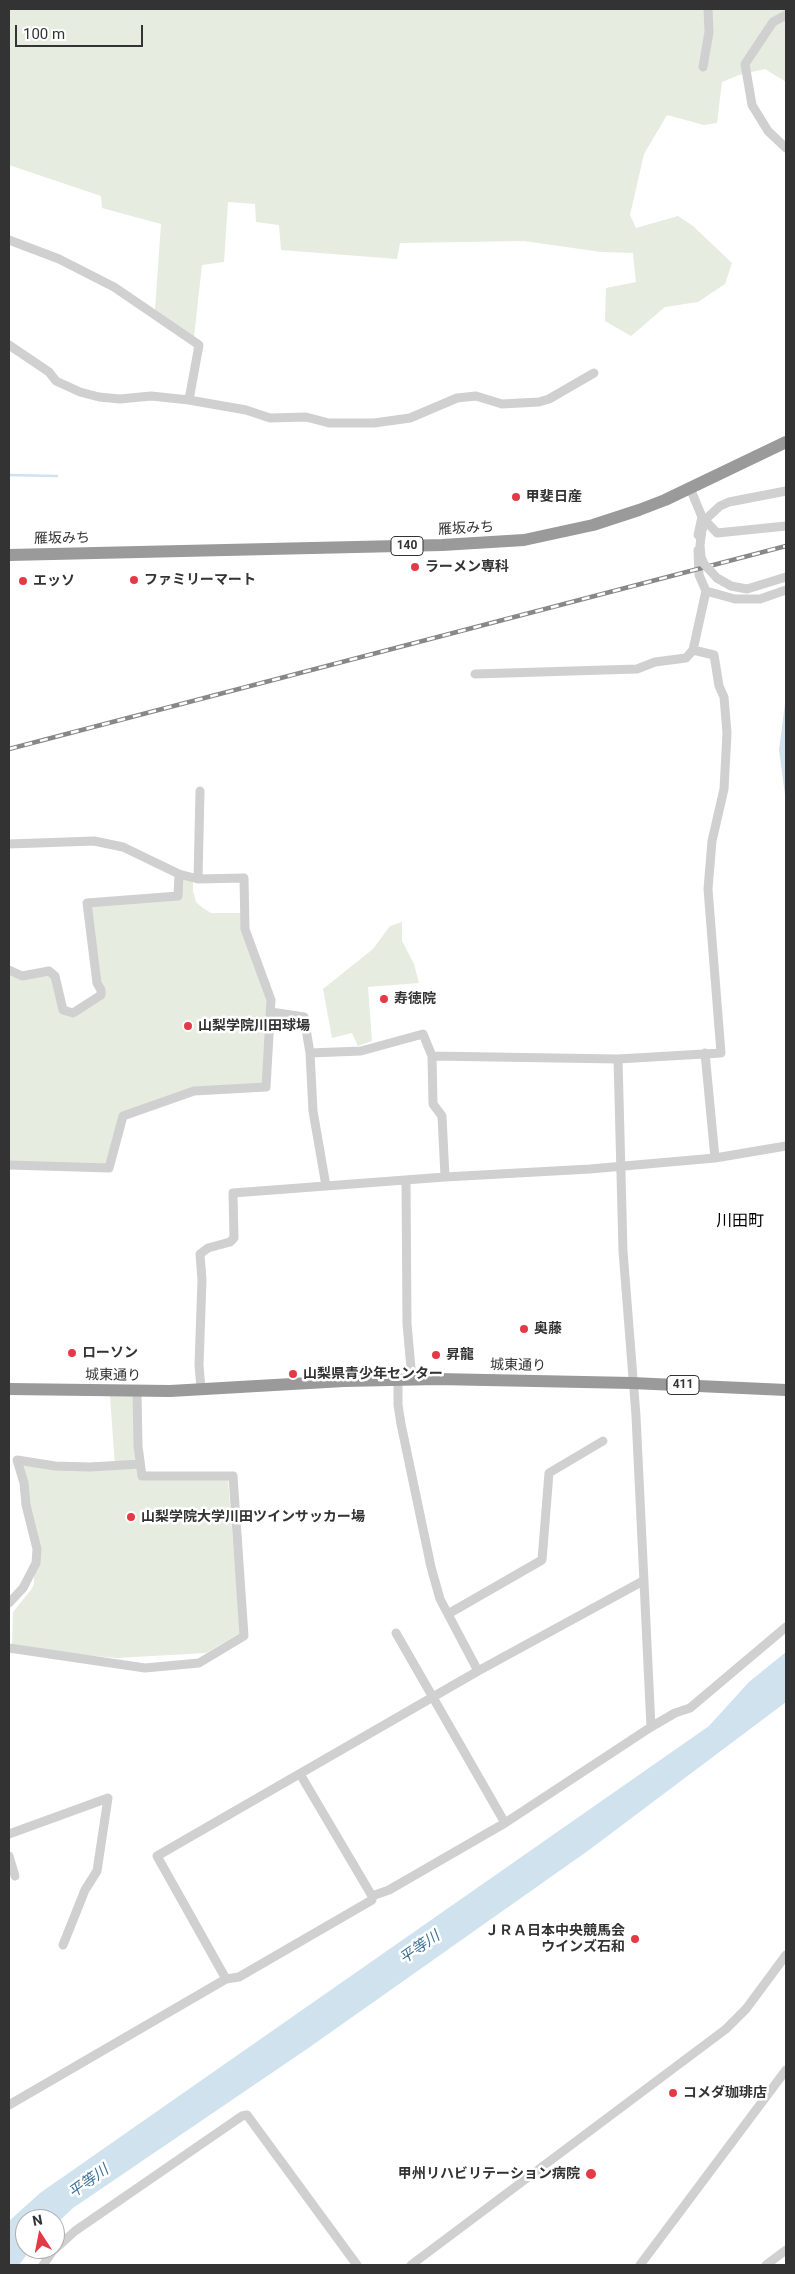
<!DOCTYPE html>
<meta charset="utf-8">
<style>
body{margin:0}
#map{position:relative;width:795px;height:2274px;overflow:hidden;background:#fff;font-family:Roboto,sans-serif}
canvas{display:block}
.frame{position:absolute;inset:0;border:10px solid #333;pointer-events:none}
.north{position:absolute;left:15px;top:2209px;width:50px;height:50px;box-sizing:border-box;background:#fff;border:1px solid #adadad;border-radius:50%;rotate:349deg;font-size:14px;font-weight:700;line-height:20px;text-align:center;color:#333}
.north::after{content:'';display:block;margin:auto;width:18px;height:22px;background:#e63946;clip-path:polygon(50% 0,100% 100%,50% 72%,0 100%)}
.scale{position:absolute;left:15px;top:25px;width:128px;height:22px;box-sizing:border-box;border:2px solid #333;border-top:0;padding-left:6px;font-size:15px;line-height:18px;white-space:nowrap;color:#333;-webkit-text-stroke:4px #fff;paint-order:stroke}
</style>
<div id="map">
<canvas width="795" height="2274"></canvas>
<div class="frame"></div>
<div class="north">N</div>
<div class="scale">100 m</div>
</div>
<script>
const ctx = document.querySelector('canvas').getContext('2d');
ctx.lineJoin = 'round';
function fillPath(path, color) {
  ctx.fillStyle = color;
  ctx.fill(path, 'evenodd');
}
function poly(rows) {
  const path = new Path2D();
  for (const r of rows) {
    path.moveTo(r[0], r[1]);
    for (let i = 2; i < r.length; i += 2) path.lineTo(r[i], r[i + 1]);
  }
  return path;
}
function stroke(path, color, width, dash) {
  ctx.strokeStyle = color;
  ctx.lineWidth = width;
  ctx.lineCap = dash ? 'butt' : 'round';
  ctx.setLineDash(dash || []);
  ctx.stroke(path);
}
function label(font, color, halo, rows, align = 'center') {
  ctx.font = font + ' Roboto,"Noto Sans JP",sans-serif';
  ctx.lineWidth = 5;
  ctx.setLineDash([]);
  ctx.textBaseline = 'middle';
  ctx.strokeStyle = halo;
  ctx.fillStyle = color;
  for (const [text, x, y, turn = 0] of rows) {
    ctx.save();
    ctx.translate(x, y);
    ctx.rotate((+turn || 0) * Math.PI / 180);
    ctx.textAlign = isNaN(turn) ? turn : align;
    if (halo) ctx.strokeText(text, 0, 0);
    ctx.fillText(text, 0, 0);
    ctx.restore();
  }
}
fillPath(poly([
 [9,9,786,9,786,82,765,69,739,75,722,82,717,123,704,125,667,115,644,154,630,215,636,228,678,216,693,226,732,263,725,284,698,302,665,307,631,336,605,321,606,288,636,282,633,253,601,252,524,241,400,243,397,259,281,250,279,225,256,222,255,204,228,202,224,262,202,265,194,337,155,310,161,224,102,208,101,196,9,165],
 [179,874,193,879,193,891,196,902,203,908,211,913,244,913,271,1000,266,1087,194,1092,123,1116,109,1168,9,1165,9,970,22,976,49,971,63,1010,73,1013,101,995,87,903,178,896],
 [402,922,402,941,414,964,419,983,368,987,372,1041,358,1046,352,1033,332,1038,323,989,373,949,390,926],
 [110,1395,135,1396,139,1479,228,1479,240,1633,206,1653,116,1658,12,1648,13,1612,31,1590,34,1584,34,1572,40,1563,22,1466,115,1467]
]), '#e6ecdf');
fillPath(poly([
 [786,696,786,802,779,750],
 [786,1652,786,1702,589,1850,307,2049,73,2208,55,2225,55,2219,25,2219,25,2249,31,2249,19,2265,9,2265,9,2221,40,2193,709,1726,749,1682]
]), '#cfe2ee');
stroke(poly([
 [9,475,57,476]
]), '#cfe2ee', 2.5);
stroke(poly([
 [786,15,773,22,745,64,752,105,768,131,786,148],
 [703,67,709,32,708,9],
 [9,240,59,259,114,287,199,345,189,400],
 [9,345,49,372,56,381,80,392,99,397,120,399,151,396,189,400,246,410,270,418,306,417,329,423,374,423,410,418,457,398,476,396,502,404,539,402,549,399,594,373],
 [690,488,702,517,717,533,786,526],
 [698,535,702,517],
 [698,550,699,575,706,591,735,599,760,599,786,590],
 [717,578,731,586,747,589,786,577],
 [475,674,637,669,655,662,686,658,693,650,706,591],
 [9,844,94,841,123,847,179,874,198,879,244,878,245,929,271,1000,266,1087,194,1091,123,1116,109,1168,9,1165],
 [198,879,200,791],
 [9,970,22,976,49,971,55,976,63,1010,73,1013,101,995,101,990,97,983,87,903,178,896,179,874],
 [271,1012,304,1017,310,1053,361,1051,423,1034,432,1056,618,1059,721,1053,708,889,712,841,724,789,727,733,724,697,719,686,714,655,693,650],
 [310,1053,313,1111,326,1186],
 [705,1053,715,1158],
 [432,1056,433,1104,442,1116,445,1177],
 [618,1059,623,1251,636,1416,651,1727,675,1713,690,1708,786,1627],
 [406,1181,407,1324,412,1379],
 [398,1380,398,1405,401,1424,431,1567,440,1599,478,1671],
 [201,1389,199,1365,202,1280,200,1254,208,1248,230,1242,234,1238,233,1193,445,1177,590,1169,715,1158,786,1146],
 [9,1603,23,1588,36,1563,37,1549,26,1505,24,1483,17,1460,55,1466,90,1467,140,1464],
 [448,1614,542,1560,549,1473,603,1441],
 [396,1633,505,1823],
 [9,1648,145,1668,199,1663,244,1636,233,1476,142,1476,138,1446,137,1391],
 [300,1774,372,1896,372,1900,239,1977,226,1979,157,1856,478,1671,643,1581],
 [9,1834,108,1798,97,1871,85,1890,63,1945],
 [9,1856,15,1876],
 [372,1896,389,1890,505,1823,651,1727],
 [9,2105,226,1979],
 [43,2265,53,2251,75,2231,242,2116,247,2115,357,2265],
 [411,2265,726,2029,746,2009,786,1955],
 [640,2265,786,2070],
 [766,2265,786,2250]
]), '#d0d0d0', 9);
stroke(poly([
 [9,555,442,545,524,540,593,525,639,510,665,500,786,442],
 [9,1389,170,1391,344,1381,438,1379,632,1383,786,1390]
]), '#9a9a9a', 12);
const rail = poly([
 [9,749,786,546]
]);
stroke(rail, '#888', 4.5);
stroke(rail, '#fff', 2.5, [8]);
stroke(poly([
 [717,578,704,564,701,557,700,545,702,530,707,518,720,506,729,502,786,491]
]), '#d0d0d0', 9);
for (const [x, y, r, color] of [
 [516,497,5,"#e63946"],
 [415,567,5,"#e63946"],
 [134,580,5,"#e63946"],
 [23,581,5,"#e63946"],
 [384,999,5,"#e63946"],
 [188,1026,5,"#e63946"],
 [524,1329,5,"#e63946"],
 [72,1353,5,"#e63946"],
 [436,1355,5,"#e63946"],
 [293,1374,5,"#e63946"],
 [131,1517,5,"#e63946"],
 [635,1939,5,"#e63946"],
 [673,2093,5,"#e63946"],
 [591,2174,6,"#e63946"]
]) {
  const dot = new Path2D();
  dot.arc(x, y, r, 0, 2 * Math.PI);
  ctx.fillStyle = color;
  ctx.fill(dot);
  stroke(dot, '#fff', 2);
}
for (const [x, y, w] of [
 [407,546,32],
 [683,1385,32]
]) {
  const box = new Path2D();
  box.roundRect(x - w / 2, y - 9.5, w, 19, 4);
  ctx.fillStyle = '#fff';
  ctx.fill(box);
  stroke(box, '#333', 1);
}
label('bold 12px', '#333', null, [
 ["140",407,546],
 ["411",683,1385]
]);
label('bold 14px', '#333', '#fff', [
 ["甲斐日産",526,497],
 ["ラーメン専科",425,567],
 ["ファミリーマート",144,580],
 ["エッソ",33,581],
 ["寿徳院",394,999],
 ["山梨学院川田球場",198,1026],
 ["奥藤",534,1329],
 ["ローソン",82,1353],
 ["昇龍",446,1355],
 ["山梨県青少年センター",303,1374],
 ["山梨学院大学川田ツインサッカー場",141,1517],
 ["ＪＲＡ日本中央競馬会",625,1931,"right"],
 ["ウインズ石和",625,1947,"right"],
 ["コメダ珈琲店",683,2093],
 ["甲州リハビリテーション病院",580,2174,"right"]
], 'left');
label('14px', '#333', '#fff', [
 ["雁坂みち",466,529,-3],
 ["雁坂みち",62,539,-1],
 ["城東通り",518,1366,1],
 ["城東通り",113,1376,1]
]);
label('italic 15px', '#3f7597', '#fff', [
 ["平等川",420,1948,-35],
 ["平等川",89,2182,-36]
]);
label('16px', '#000', '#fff', [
 ["川田町",740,1222]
]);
</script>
